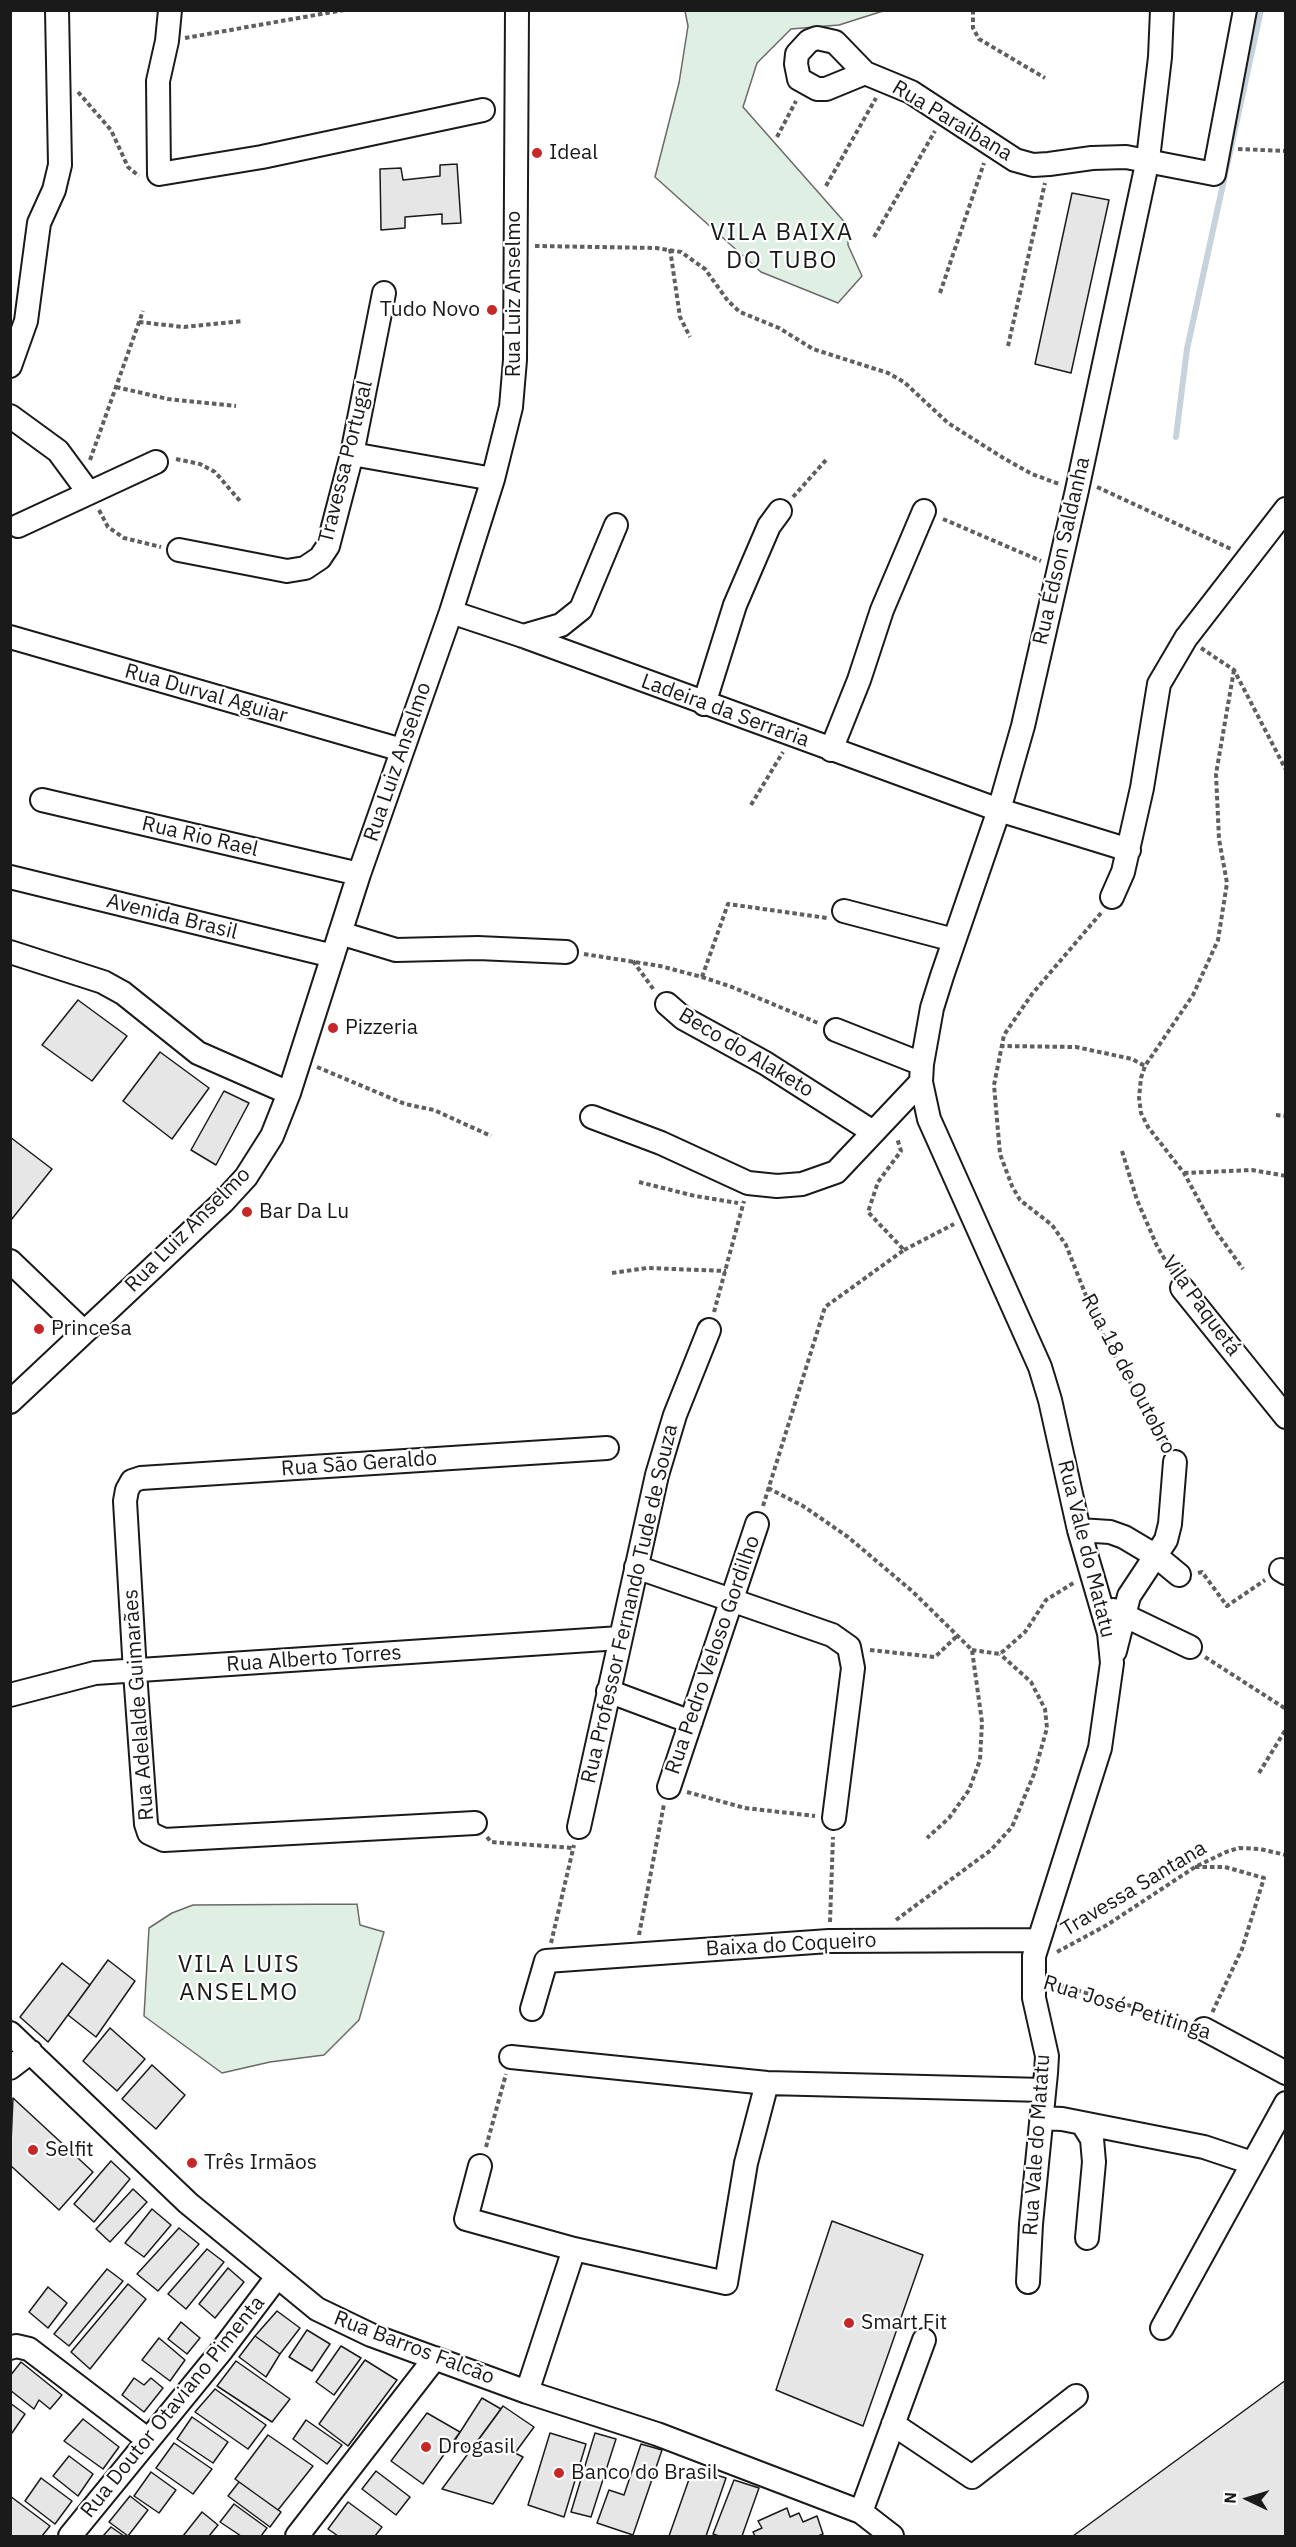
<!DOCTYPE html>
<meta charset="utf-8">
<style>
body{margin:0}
#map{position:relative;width:1296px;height:2547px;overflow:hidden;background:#fff;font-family:"IBM Plex Sans",sans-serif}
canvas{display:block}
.frame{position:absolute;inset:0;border:12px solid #1a1a1a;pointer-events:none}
.north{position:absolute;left:1218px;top:2469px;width:60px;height:60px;-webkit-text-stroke:4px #fff;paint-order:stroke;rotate:274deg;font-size:16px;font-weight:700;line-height:24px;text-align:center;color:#1a1a1a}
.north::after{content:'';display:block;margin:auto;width:21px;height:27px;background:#1a1a1a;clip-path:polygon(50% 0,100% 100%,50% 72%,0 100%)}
</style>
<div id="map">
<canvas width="1296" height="2547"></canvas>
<div class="frame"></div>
<div class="north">N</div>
</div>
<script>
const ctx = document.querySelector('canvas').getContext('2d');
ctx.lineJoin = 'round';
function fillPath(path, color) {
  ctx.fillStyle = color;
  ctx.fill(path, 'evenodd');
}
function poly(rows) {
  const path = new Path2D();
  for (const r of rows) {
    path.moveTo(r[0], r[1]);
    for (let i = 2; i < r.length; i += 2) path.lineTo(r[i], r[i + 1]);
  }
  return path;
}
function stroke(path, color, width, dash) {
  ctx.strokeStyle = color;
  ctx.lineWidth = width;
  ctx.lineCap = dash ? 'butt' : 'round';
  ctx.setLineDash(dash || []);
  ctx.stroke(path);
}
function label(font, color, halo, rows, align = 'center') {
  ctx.font = font + ' "IBM Plex Sans",sans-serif';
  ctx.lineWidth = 4.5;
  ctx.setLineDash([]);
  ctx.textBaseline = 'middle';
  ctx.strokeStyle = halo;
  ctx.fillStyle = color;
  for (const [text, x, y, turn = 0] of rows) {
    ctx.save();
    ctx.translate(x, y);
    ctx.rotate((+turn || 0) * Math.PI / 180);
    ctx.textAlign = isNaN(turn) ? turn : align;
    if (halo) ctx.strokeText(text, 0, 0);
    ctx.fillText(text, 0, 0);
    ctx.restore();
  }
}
const green = poly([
 [685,11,883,11,839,25,791,29,757,63,743,107,848,226,848,245,862,276,838,303,761,272,655,177,679,83,688,26,685,11],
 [357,1904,360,1925,384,1932,359,2020,324,2055,270,2062,222,2073,144,2016,149,1928,172,1913,193,1905,357,1904]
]);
fillPath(green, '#e0efe3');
stroke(green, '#6a6a6a', 1.5);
stroke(poly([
 [1176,437,1187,349,1261,10]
]), '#c6d2dc', 6);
const building = poly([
 [457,164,461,223,442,224,442,214,405,217,405,228,381,230,380,169,401,168,403,180,440,176,440,165,457,164],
 [1072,193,1109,200,1071,373,1035,364,1072,193],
 [78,1000,127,1036,92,1081,42,1045,78,1000],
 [160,1052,209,1088,172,1139,123,1101,160,1052],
 [224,1091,249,1103,216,1165,191,1150,224,1091],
 [10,1137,52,1169,11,1220,10,1219,10,1137],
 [108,1960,135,1981,96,2037,68,2015,108,1960],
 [62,1963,90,1985,48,2042,20,2017,62,1963],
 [110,2028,145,2059,117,2091,83,2061,110,2028],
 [152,2065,185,2095,156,2129,122,2099,152,2065],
 [13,2098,93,2172,59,2210,10,2165,13,2098],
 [111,2161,130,2179,94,2222,74,2204,111,2161],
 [133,2189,147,2202,110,2242,96,2229,133,2189],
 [152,2209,171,2225,144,2257,125,2243,152,2209],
 [832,2221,923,2255,863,2426,776,2390,832,2221],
 [179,2228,199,2244,158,2291,137,2274,179,2228],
 [207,2249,224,2262,186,2309,168,2294,207,2249],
 [228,2268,244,2282,215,2318,199,2304,228,2268],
 [107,2269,123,2281,69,2346,54,2334,107,2269],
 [128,2284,146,2299,90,2369,71,2352,128,2284],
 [48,2287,67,2303,48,2328,29,2312,48,2287],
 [277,2311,300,2328,280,2354,255,2336,277,2311],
 [181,2322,200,2338,187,2354,168,2339,181,2322],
 [307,2330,330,2344,312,2371,289,2357,307,2330],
 [255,2336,280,2354,266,2377,239,2357,255,2336],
 [159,2338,185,2360,170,2381,142,2360,159,2338],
 [341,2346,361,2358,334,2395,316,2382,341,2346],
 [365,2360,397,2380,348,2446,319,2424,365,2360],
 [236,2361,290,2399,272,2422,217,2386,236,2361],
 [21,2362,62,2395,50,2409,39,2400,34,2409,10,2390,10,2376,21,2362],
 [134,2378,144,2385,151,2378,163,2388,144,2412,122,2395,134,2378],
 [1286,2380,1286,2536,1073,2536,1286,2380],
 [215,2389,266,2425,248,2449,195,2412,215,2389],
 [482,2398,501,2409,471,2450,455,2440,482,2398],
 [10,2403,25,2414,12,2433,10,2432,10,2403],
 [503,2406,534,2427,515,2453,523,2457,493,2504,442,2489,503,2406],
 [427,2413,460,2432,423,2484,391,2461,427,2413],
 [192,2417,228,2442,213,2463,177,2439,192,2417],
 [83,2419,119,2447,103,2469,64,2441,83,2419],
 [306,2420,342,2445,327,2464,293,2439,306,2420],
 [550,2433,586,2444,564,2517,528,2505,550,2433],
 [595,2433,616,2439,591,2517,571,2512,595,2433],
 [268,2435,313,2466,278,2510,235,2479,268,2435],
 [174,2443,212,2469,193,2494,156,2468,174,2443],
 [641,2444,662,2450,633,2535,597,2523,609,2490,624,2495,641,2444],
 [69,2456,93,2474,78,2496,53,2476,69,2456],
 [693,2468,726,2478,706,2536,669,2536,693,2468],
 [376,2471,410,2497,396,2515,362,2489,376,2471],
 [151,2472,176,2490,159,2513,134,2496,151,2472],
 [41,2478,72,2501,55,2524,25,2501,41,2478],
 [734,2480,759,2488,742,2536,719,2536,713,2534,734,2480],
 [239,2482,281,2512,270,2527,228,2496,239,2482],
 [10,2496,50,2526,42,2536,10,2536,10,2496],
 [130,2496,148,2510,128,2536,109,2522,130,2496],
 [348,2502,382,2527,375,2536,338,2536,328,2529,348,2502],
 [234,2504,267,2528,261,2536,241,2536,220,2522,234,2504],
 [787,2508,790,2517,799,2513,803,2522,817,2516,823,2534,818,2536,755,2536,753,2532,762,2528,758,2521,787,2508],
 [202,2512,218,2525,209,2536,183,2536,202,2512],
 [111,2527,124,2536,103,2536,111,2527]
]);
fillPath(building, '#e6e6e6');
stroke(building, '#1a1a1a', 1.5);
const minor = poly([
 [170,10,167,41,158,81,159,174,262,157,483,110],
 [865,73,826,89,817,89,799,79,796,64,797,54,809,41,817,38,835,42,865,73,911,92,1015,160,1033,165,1049,164,1092,158,1126,157,1214,174,1245,10],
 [10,366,26,321,39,223,54,190,60,165,57,10],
 [10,416,58,451,89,493],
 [352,454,493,479],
 [18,526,156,462],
 [179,550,287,571,305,568,320,558,328,546,352,454,384,293],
 [451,612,523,636,999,810,1129,850],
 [523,636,561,625,581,609,616,525],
 [10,637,402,750],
 [704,704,735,605,769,526,780,511],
 [831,750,859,680,882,610,924,511],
 [42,800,359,874],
 [10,877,333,956],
 [1112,897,1123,872,1142,788,1159,684,1186,638,1286,509],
 [844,911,954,940],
 [340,933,396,950,478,948,566,952],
 [10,952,103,982,123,993,198,1053,289,1093],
 [667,1004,683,1018,765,1063,873,1132],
 [836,1030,922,1064],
 [592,1117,661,1143,748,1183,777,1186,802,1184,836,1172,921,1082],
 [10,1261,84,1332],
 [1182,1288,1286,1417],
 [10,1402,223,1202,246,1177,272,1136,289,1093,359,874,451,612,493,479,511,407,515,360,517,10],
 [1079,1530,1110,1532,1124,1537,1156,1556,1179,1575],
 [636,1567,832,1635,849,1647,853,1668,834,1818],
 [1281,1570,1286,1573],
 [1113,1610,1190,1647],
 [1115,1651,1129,1596,1166,1540,1170,1524,1175,1462],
 [608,1691,691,1722],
 [10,1695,95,1673,620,1638],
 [669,1787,757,1524],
 [475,1823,164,1840,149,1833,146,1824,135,1672,125,1501,127,1490,132,1481,141,1478,607,1448],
 [579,1827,657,1475,675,1415,709,1330],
 [532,2009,546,1961,829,1941,1037,1940],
 [1204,2029,1286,2073],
 [10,2033,188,2203,317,2309,371,2335,527,2392,657,2434,861,2512,892,2536],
 [511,2057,767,2083,1044,2090],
 [10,2068,31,2052],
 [1041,2118,1062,2119,1204,2147,1252,2163],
 [1082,2123,1092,2139,1094,2162,1087,2238],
 [480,2166,466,2219,574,2249,726,2283,746,2163,767,2083],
 [1028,2282,1031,2224,1046,2073,1047,2056,1034,1998,1034,1956,1100,1748,1112,1663,1109,1633,1079,1530,1050,1400,1040,1367,929,1119,921,1082,922,1064,932,1008,942,976,999,810,1023,726,1077,490,1148,159,1160,57,1162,10],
 [1162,2328,1286,2103],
 [10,2348,16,2346,29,2349,147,2439],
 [527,2392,574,2249],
 [893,2424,972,2477,1076,2396],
 [861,2512,924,2340],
 [70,2536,222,2350,277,2277],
 [297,2536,435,2358]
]);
stroke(minor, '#1a1a1a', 26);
stroke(poly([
 [973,10,973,28,979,39,1045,78],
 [185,38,344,10],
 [78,92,111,130,128,167,139,176],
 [777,137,796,101],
 [1238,149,1286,151],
 [826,186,876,98],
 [874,237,935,131],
 [535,246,656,248,681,252,705,269,728,301,740,312,779,328,813,349,888,373,904,382,948,423,1005,459,1032,474,1059,484],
 [670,249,680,317,690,337],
 [940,293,984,163],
 [139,322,184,327,243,321],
 [1008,346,1045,183],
 [116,387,168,399,236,406],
 [176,459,200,464,215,472,240,501],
 [90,460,143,311],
 [1097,487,1231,549],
 [793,497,826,460],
 [99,510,108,527,124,538,161,547],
 [943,519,1041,561],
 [1201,648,1234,670,1286,770],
 [1234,670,1216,774,1219,839,1227,883,1218,940,1193,995,1145,1066,1141,1078,1139,1098,1141,1113,1148,1127,1184,1173,1215,1230,1243,1269],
 [751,805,783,752],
 [1101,913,1032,994,1004,1035,994,1085,1000,1154,1012,1186,1020,1200,1052,1225,1066,1245,1098,1326,1166,1445],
 [584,954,660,966,702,977,732,987,818,1023],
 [633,961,654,990],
 [702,977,728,904,827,918],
 [1000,1046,1076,1047,1132,1059,1145,1066],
 [317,1067,405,1104,434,1110,491,1136],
 [1276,1115,1286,1116],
 [1122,1151,1137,1200,1157,1246,1172,1272],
 [1184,1173,1252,1170,1286,1176],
 [639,1182,695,1196,738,1203],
 [904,1250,954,1224],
 [612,1273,647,1268,726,1271],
 [714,1312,744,1201],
 [768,1488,803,1506,848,1537,912,1591,972,1650,982,1722,980,1760,969,1790,949,1818,927,1838],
 [763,1506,825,1307,904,1250,868,1212,878,1182,901,1151,897,1138],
 [1198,1573,1202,1572,1227,1606,1265,1580],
 [870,1650,935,1657,957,1636],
 [972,1650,1000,1654,1025,1632,1046,1600,1075,1582],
 [1205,1657,1286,1709],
 [1259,1773,1286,1729],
 [687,1792,745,1808,815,1816],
 [487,1837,491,1842,573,1848],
 [1195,1867,1225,1867,1264,1878,1242,1949,1212,2013],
 [896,1920,991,1850,1012,1827,1034,1774,1047,1728,1045,1709,1031,1682,1000,1654],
 [830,1922,833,1837],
 [639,1935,664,1804],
 [551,1943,574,1845],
 [1057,1952,1107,1925,1195,1867,1226,1852,1239,1848,1260,1849,1286,1855],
 [1055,1984,1186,2022],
 [486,2147,506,2074]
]), '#5f5f5f', 4, [4.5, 3]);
stroke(minor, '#fff', 22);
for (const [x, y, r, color] of [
 [537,153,6,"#c62828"],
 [492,310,6,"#c62828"],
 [333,1028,6,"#c62828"],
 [247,1212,6,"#c62828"],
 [39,1329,6,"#c62828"],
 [33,2150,6,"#c62828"],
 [192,2163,6,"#c62828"],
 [849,2323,6,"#c62828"],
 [426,2447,6,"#c62828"],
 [559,2473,6,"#c62828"]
]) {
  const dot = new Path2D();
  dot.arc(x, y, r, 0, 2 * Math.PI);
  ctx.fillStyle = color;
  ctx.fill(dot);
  stroke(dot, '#fff', 2);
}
label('21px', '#1a1a1a', '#fff', [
 ["Rua Paraibana",952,121,31],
 ["Rua Luiz Anselmo",514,294,-90],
 ["Travessa Portugal",346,462,-76],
 ["Rua Édson Saldanha",1062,551,-77],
 ["Rua Durval Aguiar",206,694,16],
 ["Ladeira da Serraria",725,711,20],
 ["Rua Luiz Anselmo",398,762,-71],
 ["Rua Rio Rael",200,837,13],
 ["Avenida Brasil",172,917,14],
 ["Beco do Alaketo",746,1053,31],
 ["Rua Luiz Anselmo",188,1230,-45],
 ["Vila Paquetá",1201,1306,54],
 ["Rua 18 de Outobro",1128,1374,62],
 ["Rua Sāo Geraldo",359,1464,-4],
 ["Rua Vale do Matatu",1086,1549,76],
 ["Rua Professor Fernando Tude de Souza",630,1604,-77],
 ["Rua Pedro Veloso Gordilho",713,1655,-71],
 ["Rua Alberto Torres",314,1659,-4],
 ["Rua Adelalde Guimarães",139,1705,-94],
 ["Travessa Santana",1134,1889,-31],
 ["Baixa do Coqueiro",791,1945,-3],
 ["Rua José Petitinga",1127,2008,17],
 ["Rua Vale do Matatu",1037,2145,-86],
 ["Rua Barros Falcão",414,2348,21],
 ["Rua Doutor Otaviano Pimenta",173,2407,-51]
]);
label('21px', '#1a1a1a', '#fff', [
 ["Ideal",549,153],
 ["Tudo Novo",480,310,"right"],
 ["Pizzeria",345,1028],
 ["Bar Da Lu",259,1212],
 ["Princesa",51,1329],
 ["Selfit",45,2150],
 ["Três Irmãos",204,2163],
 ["Smart Fit",861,2323],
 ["Drogasil",438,2447],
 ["Banco do Brasil",571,2473]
], 'left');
ctx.letterSpacing = '1.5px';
label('24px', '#1a1a1a', '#fff', [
 ["VILA BAIXA",782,233],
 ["DO TUBO",782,261],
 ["VILA LUIS",239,1965],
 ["ANSELMO",239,1993]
]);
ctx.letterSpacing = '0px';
</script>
